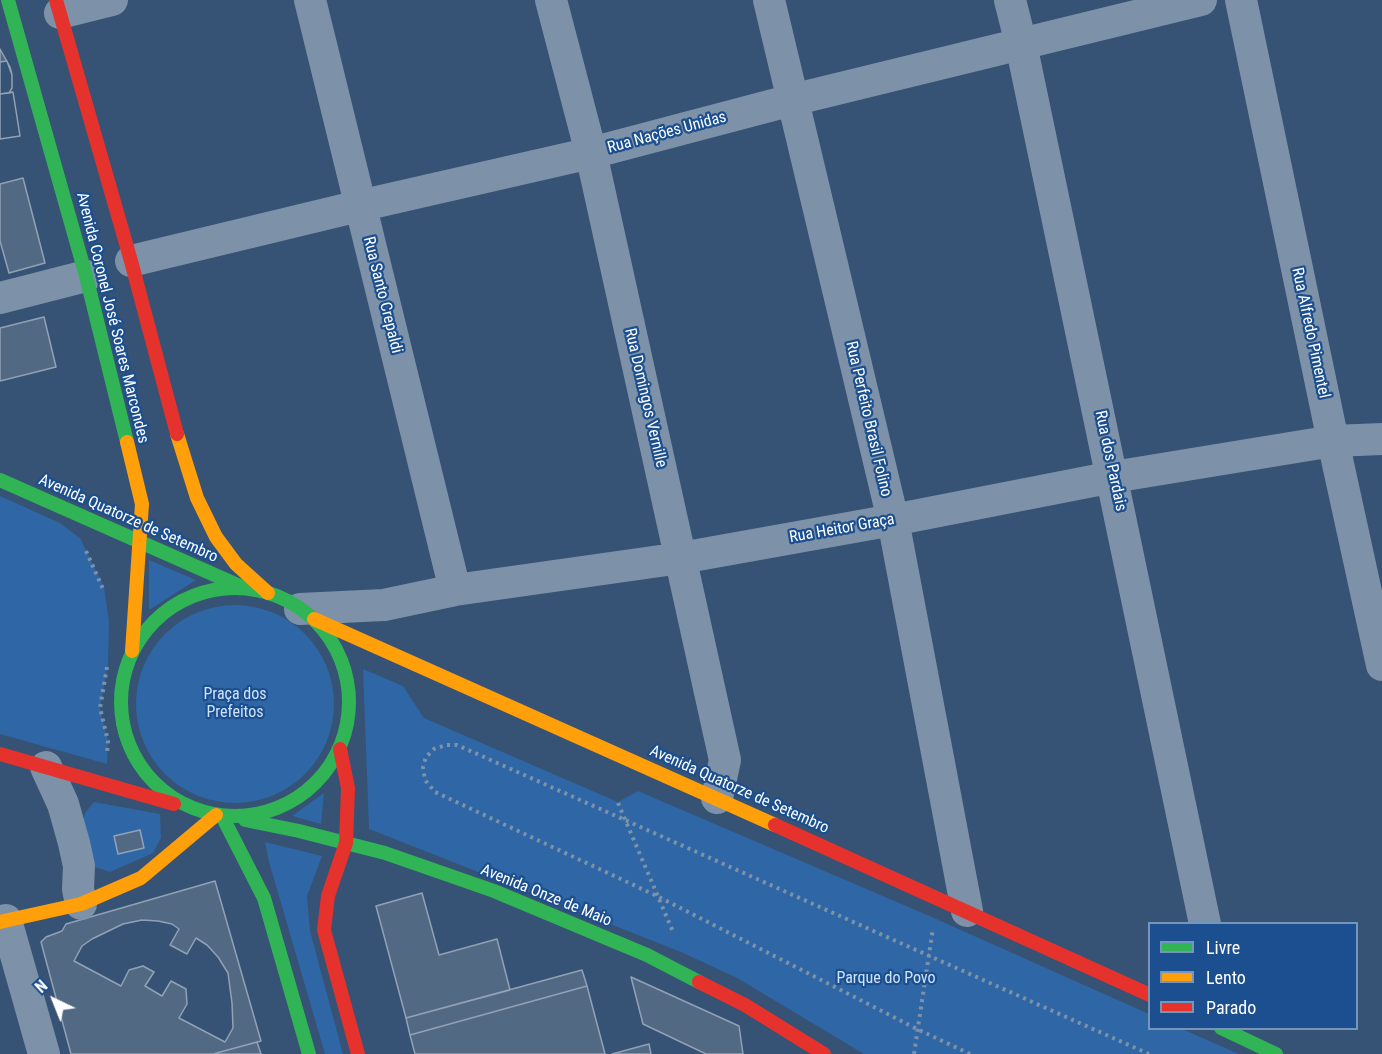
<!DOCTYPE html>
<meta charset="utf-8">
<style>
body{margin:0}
#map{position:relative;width:1382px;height:1054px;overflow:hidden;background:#365274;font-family:"Roboto Condensed",sans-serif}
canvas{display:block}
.legend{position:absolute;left:1148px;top:922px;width:210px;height:108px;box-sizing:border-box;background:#1b4f8f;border:2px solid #7695bc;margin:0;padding:8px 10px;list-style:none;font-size:18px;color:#fff}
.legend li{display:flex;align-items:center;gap:12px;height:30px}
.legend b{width:30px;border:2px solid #7695bc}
.north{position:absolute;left:24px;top:970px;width:60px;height:60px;-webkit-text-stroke:4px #1b4f8f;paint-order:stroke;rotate:317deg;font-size:16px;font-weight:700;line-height:24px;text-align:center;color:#fff}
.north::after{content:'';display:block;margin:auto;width:21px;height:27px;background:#fff;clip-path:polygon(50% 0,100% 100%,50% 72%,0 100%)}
</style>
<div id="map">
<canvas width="1382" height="1054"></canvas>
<ul class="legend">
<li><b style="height:8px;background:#30b455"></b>Livre</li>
<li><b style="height:8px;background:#ff9f0a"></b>Lento</li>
<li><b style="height:8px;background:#e5322d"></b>Parado</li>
</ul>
<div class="north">N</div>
</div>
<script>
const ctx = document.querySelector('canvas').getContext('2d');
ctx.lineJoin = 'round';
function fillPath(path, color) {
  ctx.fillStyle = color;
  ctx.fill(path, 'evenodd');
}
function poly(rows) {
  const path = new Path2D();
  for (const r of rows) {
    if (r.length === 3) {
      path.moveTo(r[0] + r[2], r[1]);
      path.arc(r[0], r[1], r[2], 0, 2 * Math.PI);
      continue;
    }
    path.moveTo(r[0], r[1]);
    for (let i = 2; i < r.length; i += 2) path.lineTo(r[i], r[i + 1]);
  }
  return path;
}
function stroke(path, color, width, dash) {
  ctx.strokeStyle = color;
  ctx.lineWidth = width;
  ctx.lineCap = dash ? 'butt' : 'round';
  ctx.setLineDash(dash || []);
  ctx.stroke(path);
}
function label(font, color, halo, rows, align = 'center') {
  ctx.font = font + ' "Roboto Condensed",sans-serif';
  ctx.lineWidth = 4.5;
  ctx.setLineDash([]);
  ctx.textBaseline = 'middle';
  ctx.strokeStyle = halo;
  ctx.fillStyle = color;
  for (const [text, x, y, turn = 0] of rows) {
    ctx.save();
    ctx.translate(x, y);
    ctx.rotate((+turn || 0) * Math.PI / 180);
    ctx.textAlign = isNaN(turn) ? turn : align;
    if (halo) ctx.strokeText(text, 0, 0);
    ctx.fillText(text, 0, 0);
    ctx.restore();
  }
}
fillPath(poly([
 [0,496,60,523,80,538,104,587,109,622,108,664,100,708,108,741,107,764,0,734],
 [149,560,196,580,149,610],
 [235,704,99],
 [363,669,403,686,424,718,618,802,638,791,934,918,1149,1014,1150,1028,1182,1029,1239,1054,864,1054,737,978,681,952,369,829],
 [324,793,321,824,292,816],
 [94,802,160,814,161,838,153,853,110,872,95,867,82,824,85,813],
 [265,842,322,856,307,896,310,931,343,1054,325,1054,269,862]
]), '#2f66a5');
const building = poly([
 [0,49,10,67,12,75,12,88,9,93,0,94,0,49],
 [7,61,12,75,12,88,9,93,13,92,20,136,0,139,0,62,7,61],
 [13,92,20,136,0,139,0,94,13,92],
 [23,178,45,263,9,273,0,241,0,184,23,178],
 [44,317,56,367,0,381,0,328,44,317],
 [140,830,144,848,118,854,114,836,140,830],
 [215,881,261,1041,213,1054,71,1054,41,942,46,937,62,931,66,924,215,881],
 [422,893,439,955,497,939,510,990,406,1018,376,906,422,893],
 [142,920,158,921,172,924,179,929,170,945,187,954,196,938,207,945,218,957,228,973,232,1003,233,1028,225,1042,179,1018,187,1004,186,989,171,981,162,996,145,986,154,972,143,966,129,970,121,986,74,961,82,946,92,939,123,924,142,920],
 [582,970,587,986,410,1035,406,1018,582,970],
 [631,977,739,1026,743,1054,706,1054,643,1024,631,977],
 [587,986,605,1054,415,1054,410,1035,587,986],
 [257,1042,261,1054,213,1054,257,1042],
 [649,1044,651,1054,612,1054,649,1044]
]);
fillPath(building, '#526984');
stroke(building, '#92a2b6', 1.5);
stroke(poly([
 [86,551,104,591],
 [107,667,100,708,108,741,107,754],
 [618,803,674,934],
 [914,1054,933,928],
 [970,1054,917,1029,657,896,435,792,425,780,423,767,426,757,434,749,446,745,457,745,1149,1054]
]), '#7d92a8', 4, [3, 4.5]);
stroke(poly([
 [310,0,455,590],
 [551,0,591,153,725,760,717,798],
 [769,0,893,520,967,911],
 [1010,0,1021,44,1205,924],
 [1241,0,1333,441,1382,665],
 [60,13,112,0],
 [131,261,359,206,591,153,792,100,1201,0],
 [0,298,86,276],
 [300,609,384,605,455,590,681,558,893,520,1113,477,1333,441,1382,439],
 [46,767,63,804,74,843,79,866,78,889,81,904],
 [6,920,44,1054]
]), '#7d92a8', 32);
stroke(poly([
 [8,0,86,276,127,442],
 [0,480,242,587],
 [235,702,114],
 [222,816,264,898,309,1054],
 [245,820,299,831,385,853,494,891,647,955,699,982],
 [1221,1028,1276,1054]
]), '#30b455', 14);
stroke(poly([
 [177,434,197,498,216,537,236,564,268,593],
 [127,442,142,504,132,651],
 [314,619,775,825],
 [0,922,81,904,141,878,216,815]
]), '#ff9f0a', 14);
stroke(poly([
 [56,0,131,261,177,434],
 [340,749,348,788,346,843,328,896,324,930,358,1054],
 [0,754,174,804],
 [775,825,1150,995],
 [699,982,745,1005,824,1054]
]), '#e5322d', 14);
label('16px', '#fff', '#1b4f8f', [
 ["Rua Nações Unidas",667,133,-15],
 ["Rua Santo Crepaldi",382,295,76],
 ["Avenida Coronel José Soares Marcondes",112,318,76],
 ["Rua Alfredo Pimentel",1310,333,78],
 ["Rua Domingos Vernille",645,398,77],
 ["Rua Perfeito Brasil Folino",868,419,77],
 ["Rua dos Pardais",1110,461,78],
 ["Avenida Quatorze de Setembro",128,519,24],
 ["Rua Heitor Graça",842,529,-10],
 ["Avenida Quatorze de Setembro",739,790,24],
 ["Avenida Onze de Maio",546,896,22]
]);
label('16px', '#cfe3fa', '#1b4f8f', [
 ["Praça dos",235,695],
 ["Prefeitos",235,713],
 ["Parque do Povo",886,979]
]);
</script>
